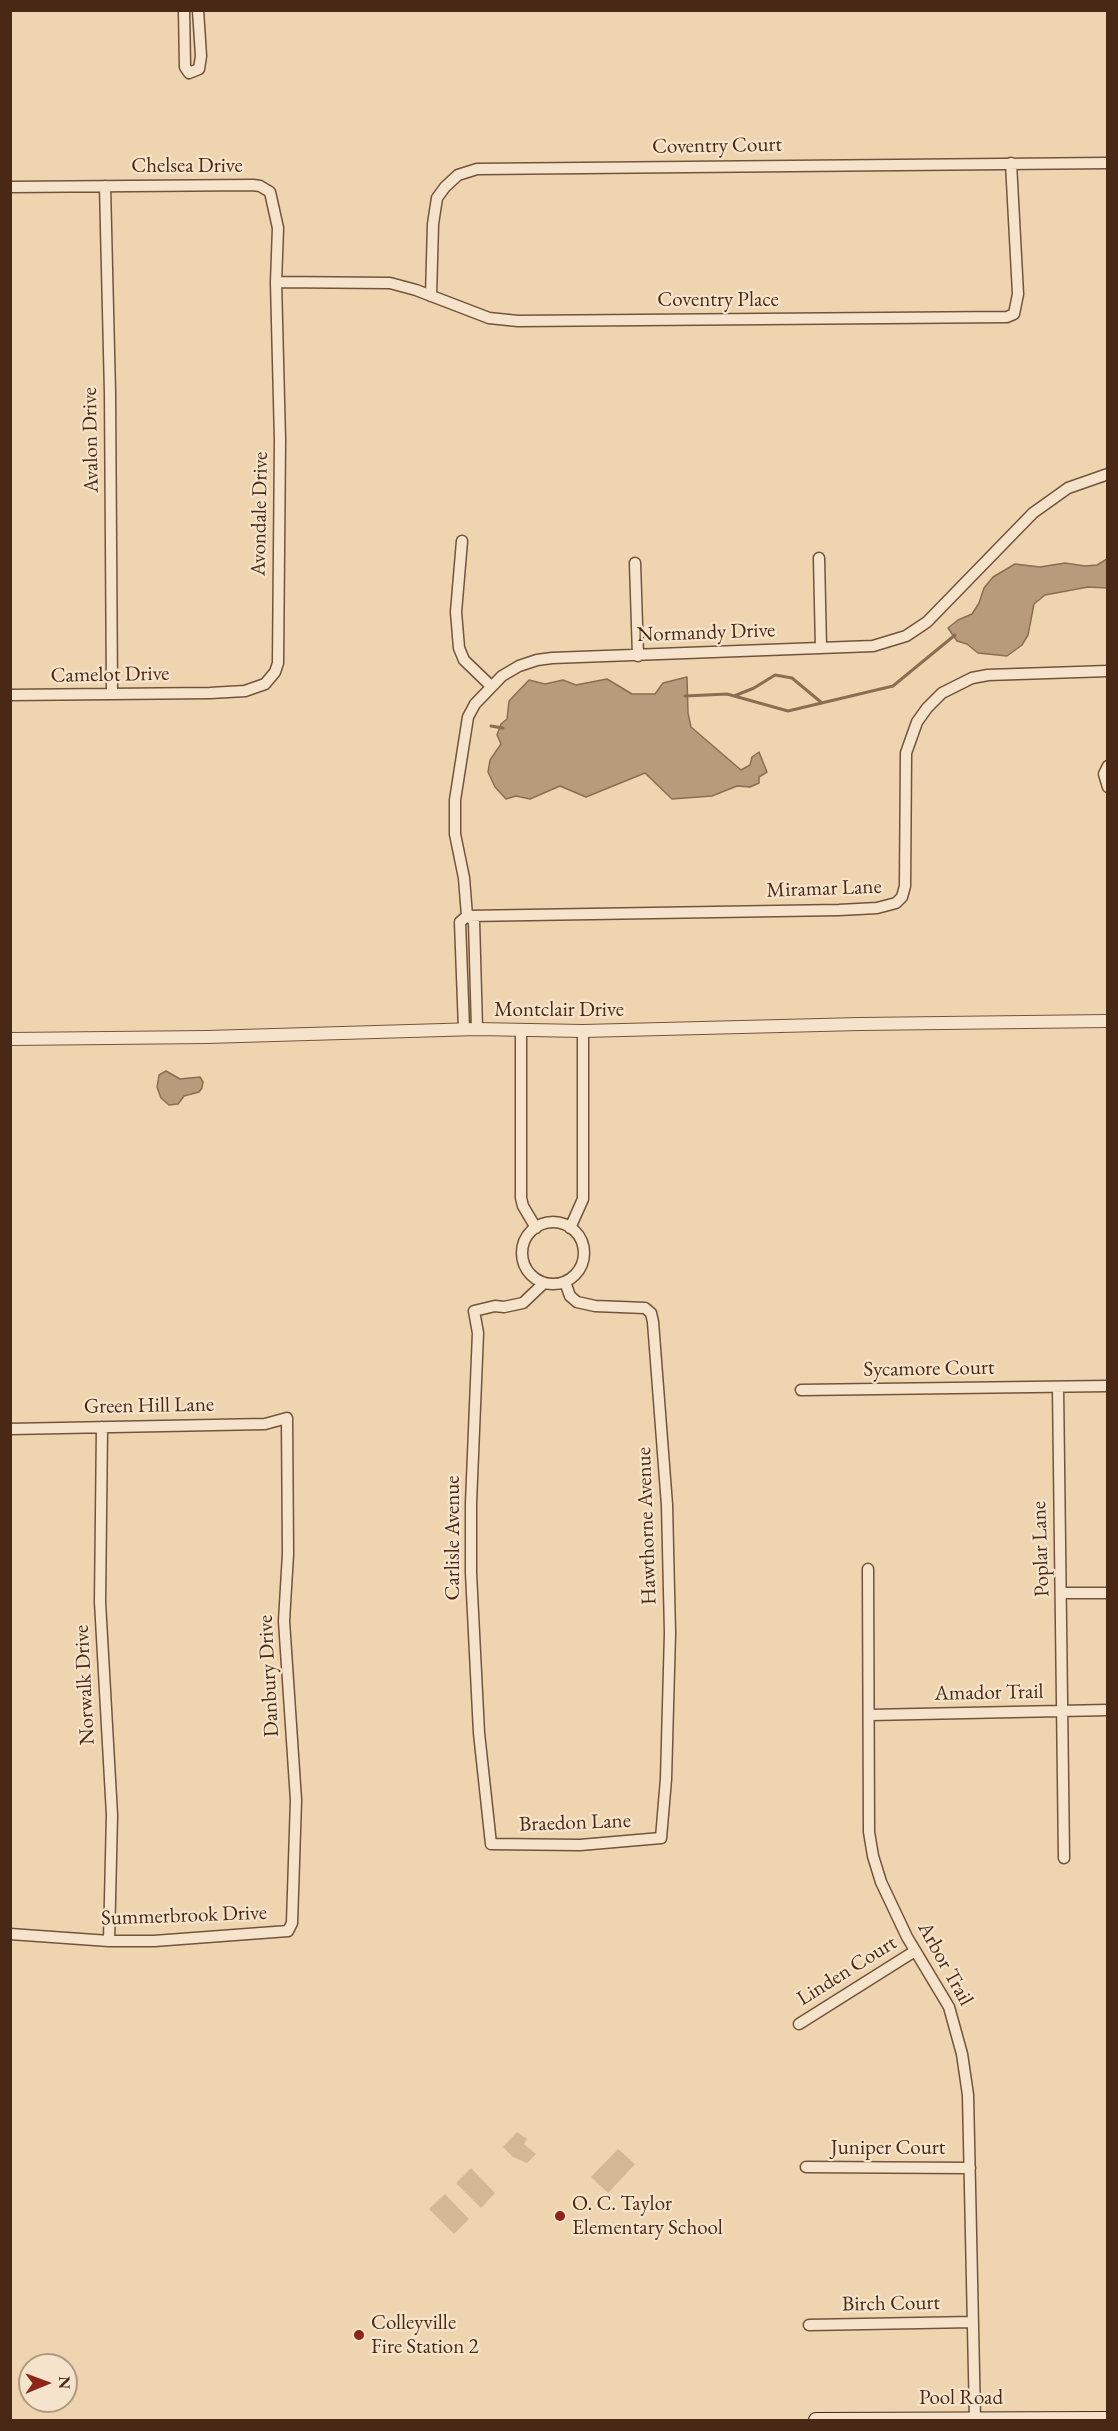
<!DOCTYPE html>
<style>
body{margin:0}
#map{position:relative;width:1118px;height:2431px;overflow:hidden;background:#efd5af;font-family:"EB Garamond",serif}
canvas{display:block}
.frame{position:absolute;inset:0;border:12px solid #492915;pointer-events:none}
.north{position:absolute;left:18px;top:2353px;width:60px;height:60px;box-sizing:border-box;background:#f5e4cb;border:2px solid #b09982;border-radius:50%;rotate:89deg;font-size:16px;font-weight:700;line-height:24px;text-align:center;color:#492915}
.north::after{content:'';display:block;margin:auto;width:21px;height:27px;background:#8f2418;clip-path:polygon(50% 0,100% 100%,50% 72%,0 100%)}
</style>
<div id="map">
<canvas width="1118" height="2431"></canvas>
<div class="frame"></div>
<div class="north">N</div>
</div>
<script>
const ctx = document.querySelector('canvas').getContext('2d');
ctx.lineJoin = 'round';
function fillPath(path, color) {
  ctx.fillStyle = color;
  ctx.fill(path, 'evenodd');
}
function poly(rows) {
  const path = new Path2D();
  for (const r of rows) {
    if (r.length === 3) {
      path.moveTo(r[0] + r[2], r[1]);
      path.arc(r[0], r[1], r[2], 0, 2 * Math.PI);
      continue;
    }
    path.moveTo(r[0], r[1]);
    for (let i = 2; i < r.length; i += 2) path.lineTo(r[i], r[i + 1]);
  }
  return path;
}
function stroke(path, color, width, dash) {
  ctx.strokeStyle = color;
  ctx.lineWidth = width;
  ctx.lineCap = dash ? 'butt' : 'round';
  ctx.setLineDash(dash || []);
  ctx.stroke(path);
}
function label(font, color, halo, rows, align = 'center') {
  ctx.font = font + ' "EB Garamond",serif';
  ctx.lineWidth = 4.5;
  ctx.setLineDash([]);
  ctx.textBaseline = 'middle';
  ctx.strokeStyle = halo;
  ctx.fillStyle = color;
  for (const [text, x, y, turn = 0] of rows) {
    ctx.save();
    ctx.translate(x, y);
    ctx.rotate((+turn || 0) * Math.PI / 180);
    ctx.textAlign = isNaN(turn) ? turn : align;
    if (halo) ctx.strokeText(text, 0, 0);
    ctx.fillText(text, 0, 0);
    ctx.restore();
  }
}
fillPath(poly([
 [517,2132,527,2139,524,2144,536,2154,527,2163,513,2157,503,2147],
 [618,2149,635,2164,608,2193,591,2177],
 [471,2168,495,2193,481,2208,456,2183],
 [445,2194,469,2219,454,2234,429,2209]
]), '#d3b895');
const water = poly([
 [1107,559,1107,588,1088,587,1045,595,1034,604,1028,635,1022,645,1007,656,978,653,967,644,957,641,948,628,958,620,972,614,979,603,984,588,993,577,1015,564,1040,567,1065,563,1085,566,1097,565,1107,559],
 [687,677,688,713,691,727,741,770,750,765,752,757,759,752,767,772,759,777,759,783,750,787,737,786,712,796,672,799,645,773,586,797,560,786,530,799,516,796,506,799,495,787,488,772,490,760,501,744,497,735,501,724,507,719,509,701,529,680,545,684,563,680,576,685,607,679,632,694,655,694,663,683,687,677],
 [166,1071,180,1079,200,1077,203,1082,202,1088,199,1092,184,1096,178,1104,169,1105,161,1098,157,1087,159,1075,166,1071]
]);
fillPath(water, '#b79b7b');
stroke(water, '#8b6d52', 1.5);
stroke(poly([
 [685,696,727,694,788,711,893,686,955,635],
 [734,696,754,688,775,675,792,678,822,703],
 [491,726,503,728]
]), '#8b6d52', 3);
const minor = poly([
 [184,10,185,67,189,73,199,69,201,56,198,10],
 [105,186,110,393,112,694],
 [10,187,253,185,260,186,270,192,278,228,276,282,280,440,278,663,275,672,265,684,245,691,210,693,10,695],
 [276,282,390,283,416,290,489,318,518,321,1007,317,1014,314,1018,294,1011,163],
 [431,296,433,224,437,198,445,187,458,175,477,169,1108,163],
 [462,541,456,612,459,648,464,660,491,686],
 [819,558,821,648],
 [635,563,638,656],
 [1108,766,1104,774,1108,787],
 [464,1029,460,922,467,916,839,910,877,908,896,903,902,897,905,886,906,753,917,722,927,708,942,693,972,678,988,675,1108,671],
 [477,1029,474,921,467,916,464,878,455,834,455,800,468,717,475,704,502,676,519,666,537,660,552,658,873,646,906,636,927,622,1033,513,1068,488,1108,474],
 [521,1030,521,1198,523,1206,536,1228],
 [553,1253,31],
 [570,1228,583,1199,583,1031],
 [544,1283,523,1303,504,1307,495,1306,474,1311,478,1333,471,1503,471,1573,479,1733,491,1844,580,1845,661,1838,666,1779,670,1633,667,1505,653,1322,651,1313,645,1308,595,1306,577,1302,570,1296,565,1282],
 [1058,1387,1064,1858],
 [801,1390,1108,1386],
 [102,1427,100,1602,112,1815,109,1941],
 [10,1429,265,1424,287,1418,288,1554,284,1621,296,1800,292,1923,288,1931,154,1941,109,1941,10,1934],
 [868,1569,869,1832,873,1856,881,1882,907,1937,949,2007,962,2054,968,2095,975,2419],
 [1062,1593,1108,1593],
 [870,1715,1108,1710],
 [799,2024,915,1951],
 [806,2167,970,2168],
 [809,2325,973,2322]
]);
const tertiary = poly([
 [10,1039,207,1037,477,1029,583,1031,860,1024,1108,1021]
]);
const secondary = poly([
 [816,2420,1108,2419]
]);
stroke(minor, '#72543c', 13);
stroke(tertiary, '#72543c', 14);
stroke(secondary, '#492915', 16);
stroke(minor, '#f5e4cb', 10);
stroke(tertiary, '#f5e4cb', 12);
stroke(secondary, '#f5e4cb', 14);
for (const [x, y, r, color] of [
 [560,2216,6,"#8f2418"],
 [359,2335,6,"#8f2418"]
]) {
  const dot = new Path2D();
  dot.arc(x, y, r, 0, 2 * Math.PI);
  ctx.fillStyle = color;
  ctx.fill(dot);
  stroke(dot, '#f5e4cb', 2);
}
label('21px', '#492915', '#f5e4cb', [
 ["Coventry Court",717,146,-1],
 ["Chelsea Drive",187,166],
 ["Coventry Place",718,300],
 ["Avalon Drive",91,440,-91],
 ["Avondale Drive",260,514,-89],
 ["Normandy Drive",706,633,-2],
 ["Camelot Drive",110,675,-1],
 ["Miramar Lane",824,889,-2],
 ["Montclair Drive",559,1010],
 ["Sycamore Court",929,1369,-1],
 ["Green Hill Lane",149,1406,-1],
 ["Hawthorne Avenue",647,1526,-92],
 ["Carlisle Avenue",453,1538,-90],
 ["Poplar Lane",1041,1549,-92],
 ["Danbury Drive",269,1676,-93],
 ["Norwalk Drive",85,1685,-93],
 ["Amador Trail",989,1693,-1],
 ["Braedon Lane",575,1823,-2],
 ["Summerbrook Drive",184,1916,-2],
 ["Arbor Trail",945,1964,61],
 ["Linden Court",847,1971,-32],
 ["Juniper Court",888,2148],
 ["Birch Court",891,2304,-1],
 ["Pool Road",961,2398]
]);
label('21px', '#492915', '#f5e4cb', [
 ["O. C. Taylor",572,2204],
 ["Elementary School",572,2228],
 ["Colleyville",371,2323],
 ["Fire Station 2",371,2347]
], 'left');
</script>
